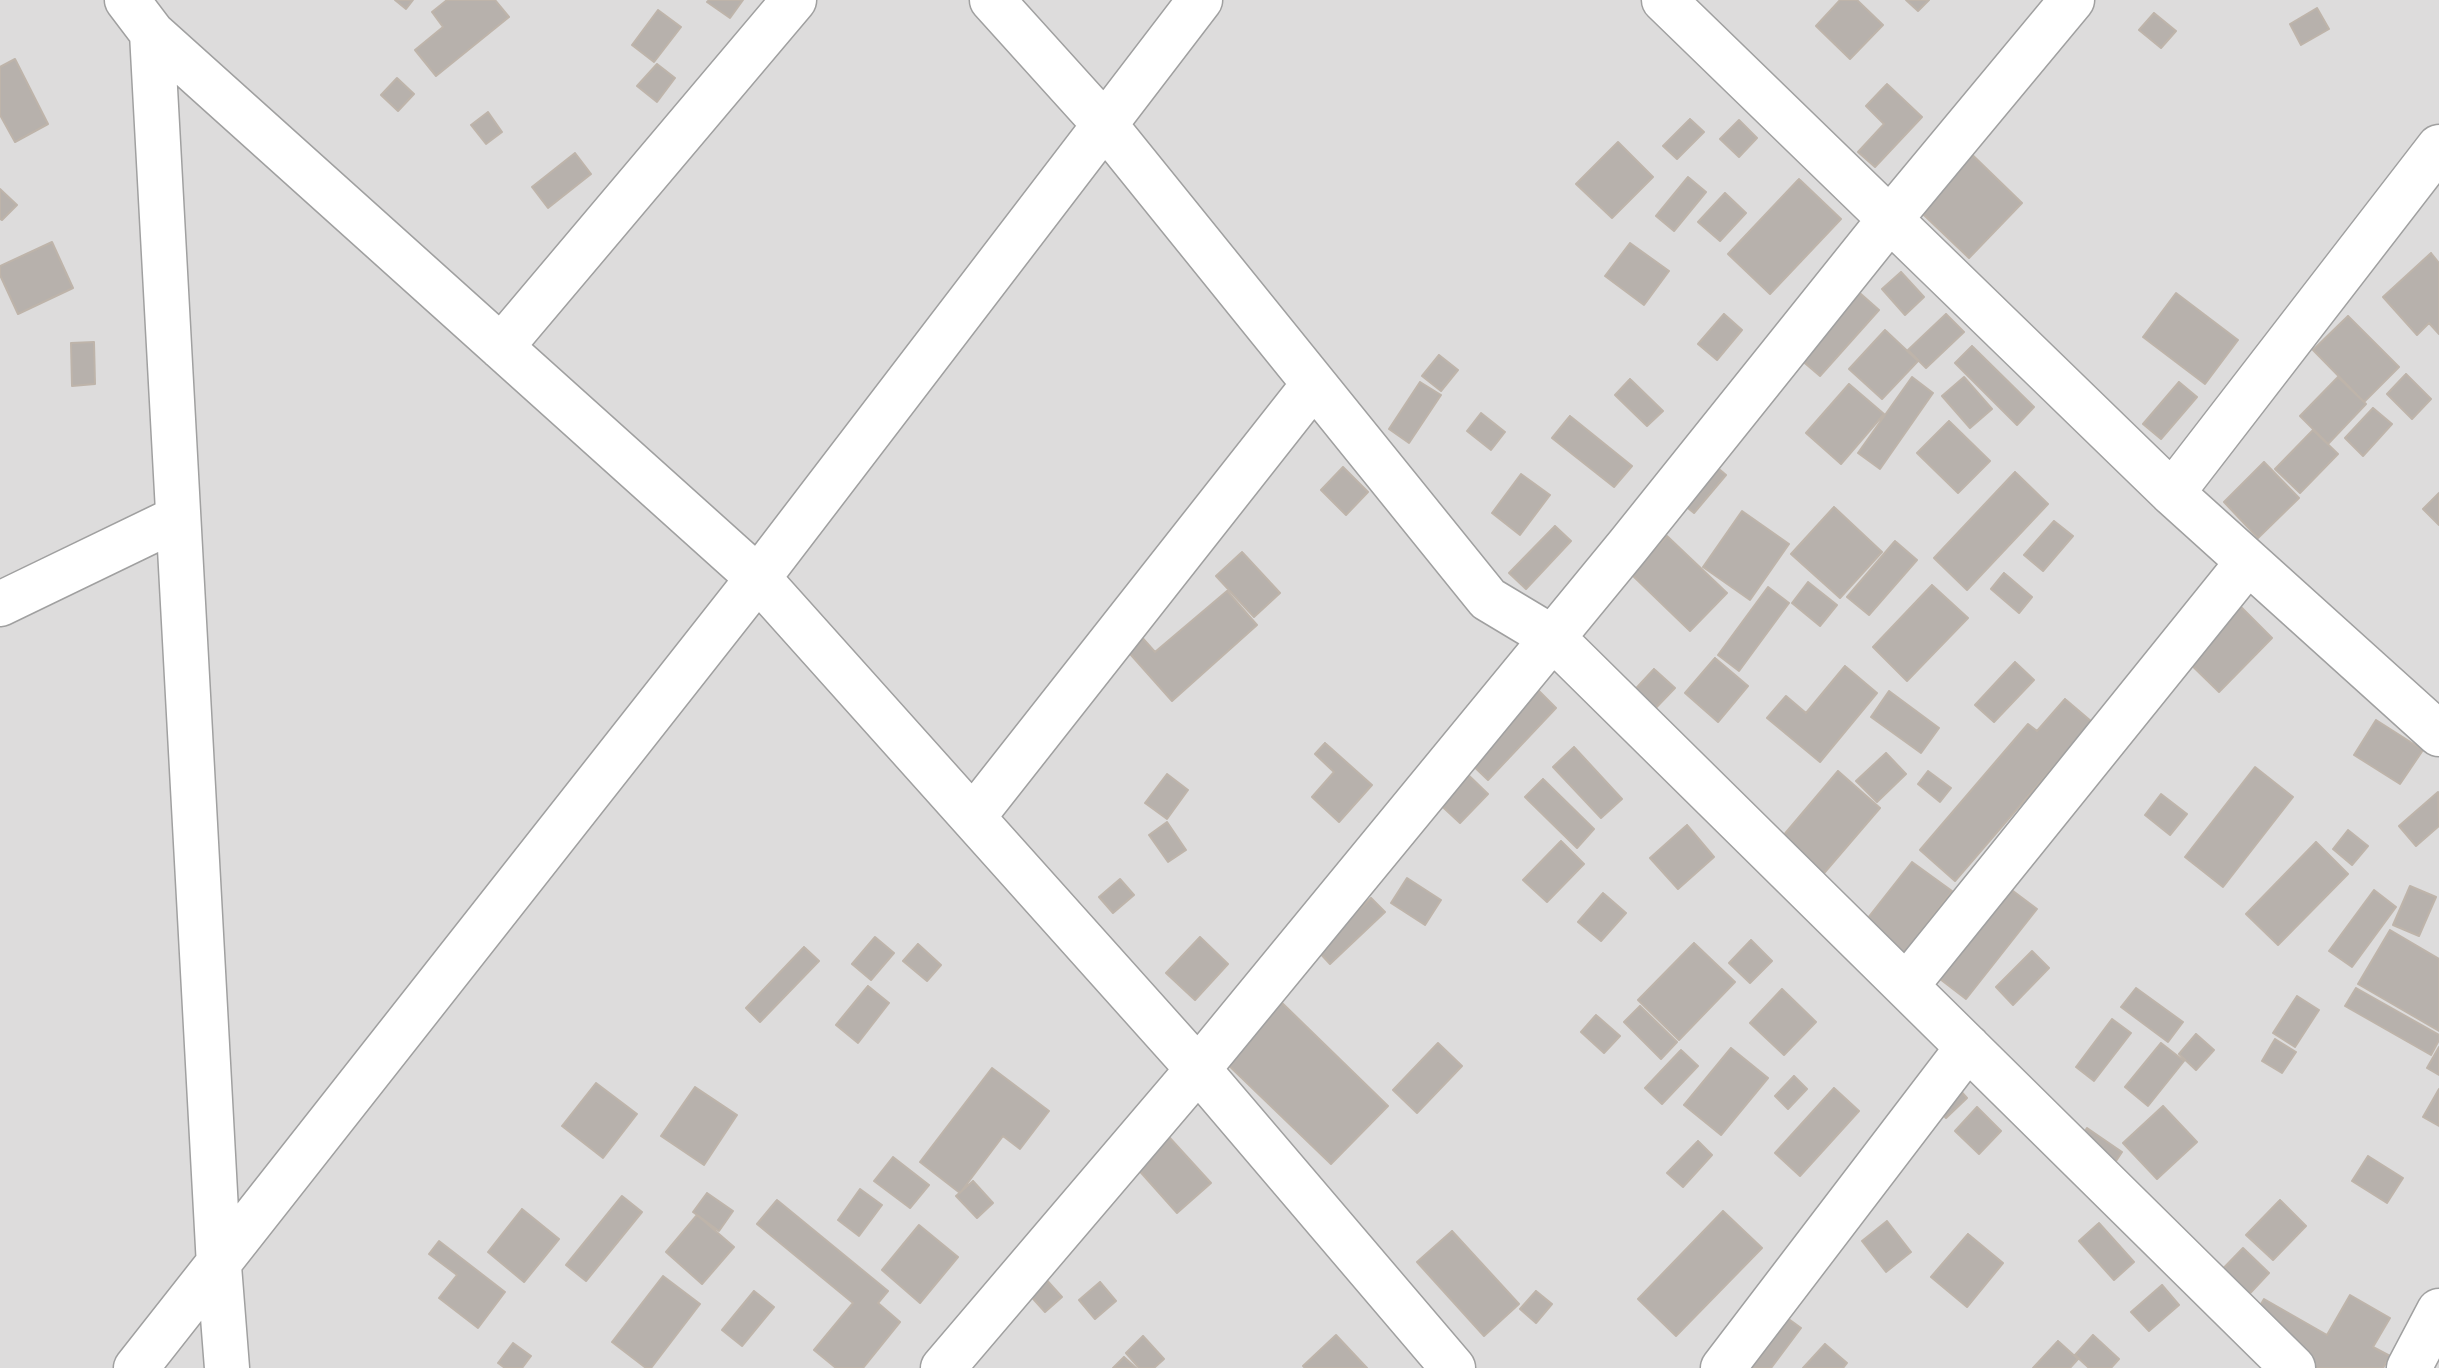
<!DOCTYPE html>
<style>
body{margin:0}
canvas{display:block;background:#eeece6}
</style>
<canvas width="2439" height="1368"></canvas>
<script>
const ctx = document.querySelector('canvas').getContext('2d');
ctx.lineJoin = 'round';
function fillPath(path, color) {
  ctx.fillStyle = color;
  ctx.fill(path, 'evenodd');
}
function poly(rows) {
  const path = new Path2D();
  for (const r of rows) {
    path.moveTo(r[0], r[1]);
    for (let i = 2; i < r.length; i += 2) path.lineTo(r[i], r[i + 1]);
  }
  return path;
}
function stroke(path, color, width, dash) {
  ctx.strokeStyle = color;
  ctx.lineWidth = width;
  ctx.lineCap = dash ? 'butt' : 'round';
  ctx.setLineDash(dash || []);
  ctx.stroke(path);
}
fillPath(poly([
 [0,0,2439,0,2439,1368,0,1368]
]), '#dddcdc');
const building = poly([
 [395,0,413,0,406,9,395,0],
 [447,0,495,0,509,17,436,76,415,50,443,27,432,12,447,0],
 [709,0,743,0,730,18,707,2,709,0],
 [1840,0,1857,0,1883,25,1850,59,1816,26,1840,0],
 [1906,0,1929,0,1918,11,1906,0],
 [2317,8,2329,29,2301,45,2290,24,2317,8],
 [658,10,681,27,654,62,632,45,658,10],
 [2154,13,2176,31,2161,48,2139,30,2154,13],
 [15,59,48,124,15,142,0,115,0,67,15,59],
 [657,64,675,78,657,102,637,86,657,64],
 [397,78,414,94,398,111,381,95,397,78],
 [1887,84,1922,117,1875,167,1858,152,1884,124,1866,106,1887,84],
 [488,112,502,132,486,144,471,125,488,112],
 [1690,119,1704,132,1677,159,1663,146,1690,119],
 [1739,120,1757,138,1739,157,1720,139,1739,120],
 [1958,141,2022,203,1969,258,1905,197,1958,141],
 [1618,142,1653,177,1612,218,1576,184,1618,142],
 [575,153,591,174,548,208,532,187,575,153],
 [1688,177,1706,192,1674,231,1656,216,1688,177],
 [1799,179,1841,219,1770,294,1728,254,1799,179],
 [0,189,17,205,2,220,0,219,0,189],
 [1725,193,1746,213,1720,241,1698,222,1725,193],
 [52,242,73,288,18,314,0,275,0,266,52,242],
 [1630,243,1669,271,1644,305,1605,276,1630,243],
 [2431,253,2439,263,2439,334,2429,323,2417,335,2383,297,2431,253],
 [1901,272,1924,297,1905,315,1882,289,1901,272],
 [1845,280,1879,310,1820,376,1786,347,1845,280],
 [2176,293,2238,340,2205,384,2143,337,2176,293],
 [1724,314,1742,330,1717,360,1698,344,1724,314],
 [1946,314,1964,332,1926,368,1908,350,1946,314],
 [2348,316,2399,367,2364,402,2313,350,2348,316],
 [1885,330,1918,361,1882,399,1849,369,1885,330],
 [94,342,95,384,72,386,71,343,94,342],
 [1972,346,2034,407,2017,425,1955,363,1972,346],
 [1439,355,1458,370,1441,391,1422,376,1439,355],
 [2406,374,2431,399,2412,419,2387,394,2406,374],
 [1912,377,1933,393,1880,469,1858,453,1912,377],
 [1964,377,1992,409,1970,428,1942,396,1964,377],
 [2338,377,2366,404,2328,444,2300,416,2338,377],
 [1630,379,1663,411,1647,426,1615,395,1630,379],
 [1420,382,1441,395,1409,443,1389,429,1420,382],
 [2179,382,2197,397,2161,439,2143,424,2179,382],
 [1849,384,1884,414,1841,464,1806,433,1849,384],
 [2373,408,2392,424,2363,456,2345,438,2373,408],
 [1481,413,1505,432,1491,450,1467,431,1481,413],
 [1570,416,1632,466,1614,487,1552,438,1570,416],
 [1949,421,1990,461,1958,493,1917,453,1949,421],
 [2313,430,2338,454,2300,493,2275,469,2313,430],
 [1705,457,1726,475,1694,513,1673,496,1705,457],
 [2264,462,2299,498,2258,538,2224,502,2264,462],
 [1343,467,1368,492,1346,515,1321,490,1343,467],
 [2015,472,2048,504,1967,590,1934,558,2015,472],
 [1521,474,1550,495,1520,535,1492,513,1521,474],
 [2439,493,2439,525,2423,509,2439,493],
 [1834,507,1882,552,1840,598,1791,554,1834,507],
 [1742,511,1789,544,1750,600,1703,567,1742,511],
 [2054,521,2073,536,2043,571,2024,555,2054,521],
 [1555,526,1571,541,1526,589,1509,573,1555,526],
 [1667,536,1727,593,1690,631,1631,574,1667,536],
 [1895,541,1917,560,1869,615,1847,597,1895,541],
 [1242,552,1280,593,1254,617,1216,576,1242,552],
 [2004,573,2032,597,2019,613,1991,589,2004,573],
 [1808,582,1837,605,1820,626,1792,603,1808,582],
 [1932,585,1968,618,1907,681,1873,647,1932,585],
 [1768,587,1789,603,1739,671,1718,655,1768,587],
 [1227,591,1257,625,1172,701,1115,637,1130,624,1155,652,1227,591],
 [2232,598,2272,638,2219,692,2178,652,2232,598],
 [1715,658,1748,686,1718,722,1685,693,1715,658],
 [2015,662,2034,680,1994,722,1975,705,2015,662],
 [1845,666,1877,693,1820,762,1767,718,1786,696,1806,713,1845,666],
 [1654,669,1675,688,1648,716,1628,697,1654,669],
 [1534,686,1556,708,1488,780,1465,758,1534,686],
 [1889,691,1939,728,1921,753,1871,717,1889,691],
 [2065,699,2092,722,1955,881,1920,850,2028,724,2037,731,2065,699],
 [2376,720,2423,750,2400,784,2354,755,2376,720],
 [1325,743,1372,785,1339,822,1312,797,1334,772,1315,754,1325,743],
 [1574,747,1622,799,1601,818,1553,767,1574,747],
 [1886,753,1906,774,1877,802,1856,781,1886,753],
 [2255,767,2293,797,2223,887,2185,857,2255,767],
 [1461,768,1488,794,1460,823,1433,798,1461,768],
 [1838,771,1880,808,1819,879,1777,843,1838,771],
 [1928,771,1951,788,1940,802,1918,784,1928,771],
 [1167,774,1188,790,1167,819,1145,803,1167,774],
 [1543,779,1594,829,1577,848,1525,797,1543,779],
 [2438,792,2439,826,2416,846,2399,826,2438,792],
 [2161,794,2187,814,2170,835,2145,815,2161,794],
 [1167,822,1186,850,1168,862,1149,835,1167,822],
 [1687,825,1714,857,1678,889,1650,858,1687,825],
 [2348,830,2368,846,2352,865,2333,849,2348,830],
 [1561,841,1584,864,1547,902,1523,880,1561,841],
 [2316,842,2348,874,2278,945,2246,914,2316,842],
 [1912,862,1952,891,1900,958,1860,928,1912,862],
 [1407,878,1441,900,1425,925,1391,903,1407,878],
 [1120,879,1134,895,1113,913,1099,897,1120,879],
 [1997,879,2037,909,1966,999,1940,979,1975,935,1997,879],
 [2410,886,2436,897,2419,936,2393,925,2410,886],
 [2374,890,2396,907,2352,967,2329,951,2374,890],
 [1603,893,1626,913,1601,941,1578,922,1603,893],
 [1371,898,1385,912,1330,964,1317,950,1371,898],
 [2390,930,2439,959,2439,1031,2358,984,2390,930],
 [875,937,894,953,871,980,852,964,875,937],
 [1200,937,1228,964,1195,1000,1166,973,1200,937],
 [1751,940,1772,961,1750,983,1729,963,1751,940],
 [1694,943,1735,982,1679,1040,1638,1000,1694,943],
 [918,944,941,965,927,981,903,961,918,944],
 [804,947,819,961,760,1022,746,1008,804,947],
 [2032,951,2049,968,2013,1005,1996,987,2032,951],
 [868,986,889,1003,858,1043,836,1025,868,986],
 [2136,988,2183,1022,2168,1042,2121,1007,2136,988],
 [2356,988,2439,1035,2439,1040,2431,1055,2345,1006,2356,988],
 [1782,989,1816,1022,1784,1055,1750,1023,1782,989],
 [2297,996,2319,1010,2295,1047,2273,1033,2297,996],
 [1278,999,1388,1106,1331,1164,1221,1058,1278,999],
 [1640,1006,1677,1042,1661,1059,1624,1022,1640,1006],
 [1596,1015,1620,1036,1604,1053,1581,1032,1596,1015],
 [2112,1019,2131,1033,2094,1081,2076,1067,2112,1019],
 [2196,1034,2214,1050,2196,1070,2179,1054,2196,1034],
 [2275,1039,2296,1052,2282,1073,2262,1061,2275,1039],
 [1438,1043,1462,1066,1417,1113,1393,1090,1438,1043],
 [2161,1043,2184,1061,2148,1106,2125,1087,2161,1043],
 [2439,1047,2439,1075,2427,1068,2439,1047],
 [1731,1048,1768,1078,1721,1135,1684,1105,1731,1048],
 [1681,1050,1698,1066,1662,1104,1645,1088,1681,1050],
 [992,1068,1049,1111,1020,1149,1003,1136,960,1193,920,1162,992,1068],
 [1794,1076,1807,1089,1788,1109,1775,1096,1794,1076],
 [1949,1078,1967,1098,1946,1118,1927,1098,1949,1078],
 [596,1083,637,1114,603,1158,562,1126,596,1083],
 [695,1087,737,1115,704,1165,661,1136,695,1087],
 [1834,1088,1859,1111,1800,1176,1775,1153,1834,1088],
 [2439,1089,2439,1126,2423,1117,2439,1089],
 [2163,1106,2197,1142,2157,1179,2123,1143,2163,1106],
 [1977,1107,2001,1131,1979,1154,1955,1131,1977,1107],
 [2087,1128,2122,1152,2110,1170,2074,1147,2087,1128],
 [1169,1137,1211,1183,1177,1213,1136,1167,1169,1137],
 [1698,1141,1712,1155,1683,1187,1667,1173,1698,1141],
 [2368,1156,2403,1178,2387,1203,2352,1181,2368,1156],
 [893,1157,929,1185,910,1208,874,1181,893,1157],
 [973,1181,993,1203,977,1218,956,1196,973,1181],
 [860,1189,882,1205,859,1236,838,1220,860,1189],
 [707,1193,733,1211,719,1231,693,1212,707,1193],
 [622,1196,642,1212,586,1281,566,1265,622,1196],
 [777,1200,888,1291,878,1303,900,1322,863,1368,836,1368,814,1350,853,1303,757,1224,777,1200],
 [2280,1200,2306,1226,2273,1260,2246,1235,2280,1200],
 [522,1209,559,1239,524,1282,488,1252,522,1209],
 [1723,1211,1762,1248,1676,1336,1638,1299,1723,1211],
 [697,1215,734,1247,702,1284,666,1252,697,1215],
 [1887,1221,1911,1252,1886,1272,1862,1241,1887,1221],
 [2099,1223,2134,1262,2114,1280,2079,1241,2099,1223],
 [919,1225,958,1257,920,1303,882,1270,919,1225],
 [1452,1231,1519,1304,1484,1336,1417,1262,1452,1231],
 [1968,1234,2003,1263,1967,1307,1931,1277,1968,1234],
 [439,1241,505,1292,478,1328,439,1298,457,1275,429,1254,439,1241],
 [2243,1248,2269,1273,2240,1304,2213,1279,2243,1248],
 [663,1276,700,1304,651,1368,646,1368,612,1342,663,1276],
 [1043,1276,1062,1297,1045,1312,1027,1292,1043,1276],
 [1100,1282,1116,1301,1095,1319,1079,1300,1100,1282],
 [2162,1285,2179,1305,2149,1331,2131,1312,2162,1285],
 [754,1291,774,1307,742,1346,722,1330,754,1291],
 [1536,1291,1552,1304,1536,1323,1520,1309,1536,1291],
 [2350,1295,2390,1318,2373,1347,2390,1356,2383,1368,2297,1368,2242,1336,2264,1299,2327,1335,2350,1295],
 [1768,1304,1801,1328,1771,1368,1736,1368,1768,1304],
 [1336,1335,1367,1368,1305,1368,1303,1366,1336,1335],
 [2093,1335,2119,1359,2111,1368,2089,1368,2075,1355,2093,1335],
 [1143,1336,1164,1359,1154,1368,1139,1368,1126,1353,1143,1336],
 [2058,1341,2078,1359,2070,1368,2033,1368,2058,1341],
 [513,1343,531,1356,522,1368,505,1368,498,1363,513,1343],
 [1825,1344,1847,1363,1843,1368,1803,1368,1825,1344],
 [1124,1357,1136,1368,1113,1368,1124,1357]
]);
fillPath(building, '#b7b1ac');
stroke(building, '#beb4aa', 2);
const minor = poly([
 [127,0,152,33,219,1266,227,1368],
 [992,0,1105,125,1488,599,1553,638,2293,1368],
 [1664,0,2172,493,2439,734],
 [152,33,758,578,1198,1069,1453,1368],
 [501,347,794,0],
 [2172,493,2439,147],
 [0,604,178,518],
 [973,817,1314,384],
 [1906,986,2248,562],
 [136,1368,758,578,1200,0],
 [943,1368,1198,1069,1628,546,1890,219,2072,0],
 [1723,1368,1968,1047],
 [2409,1368,2439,1311]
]);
stroke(minor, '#a0a0a0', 47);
stroke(minor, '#fff', 44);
</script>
